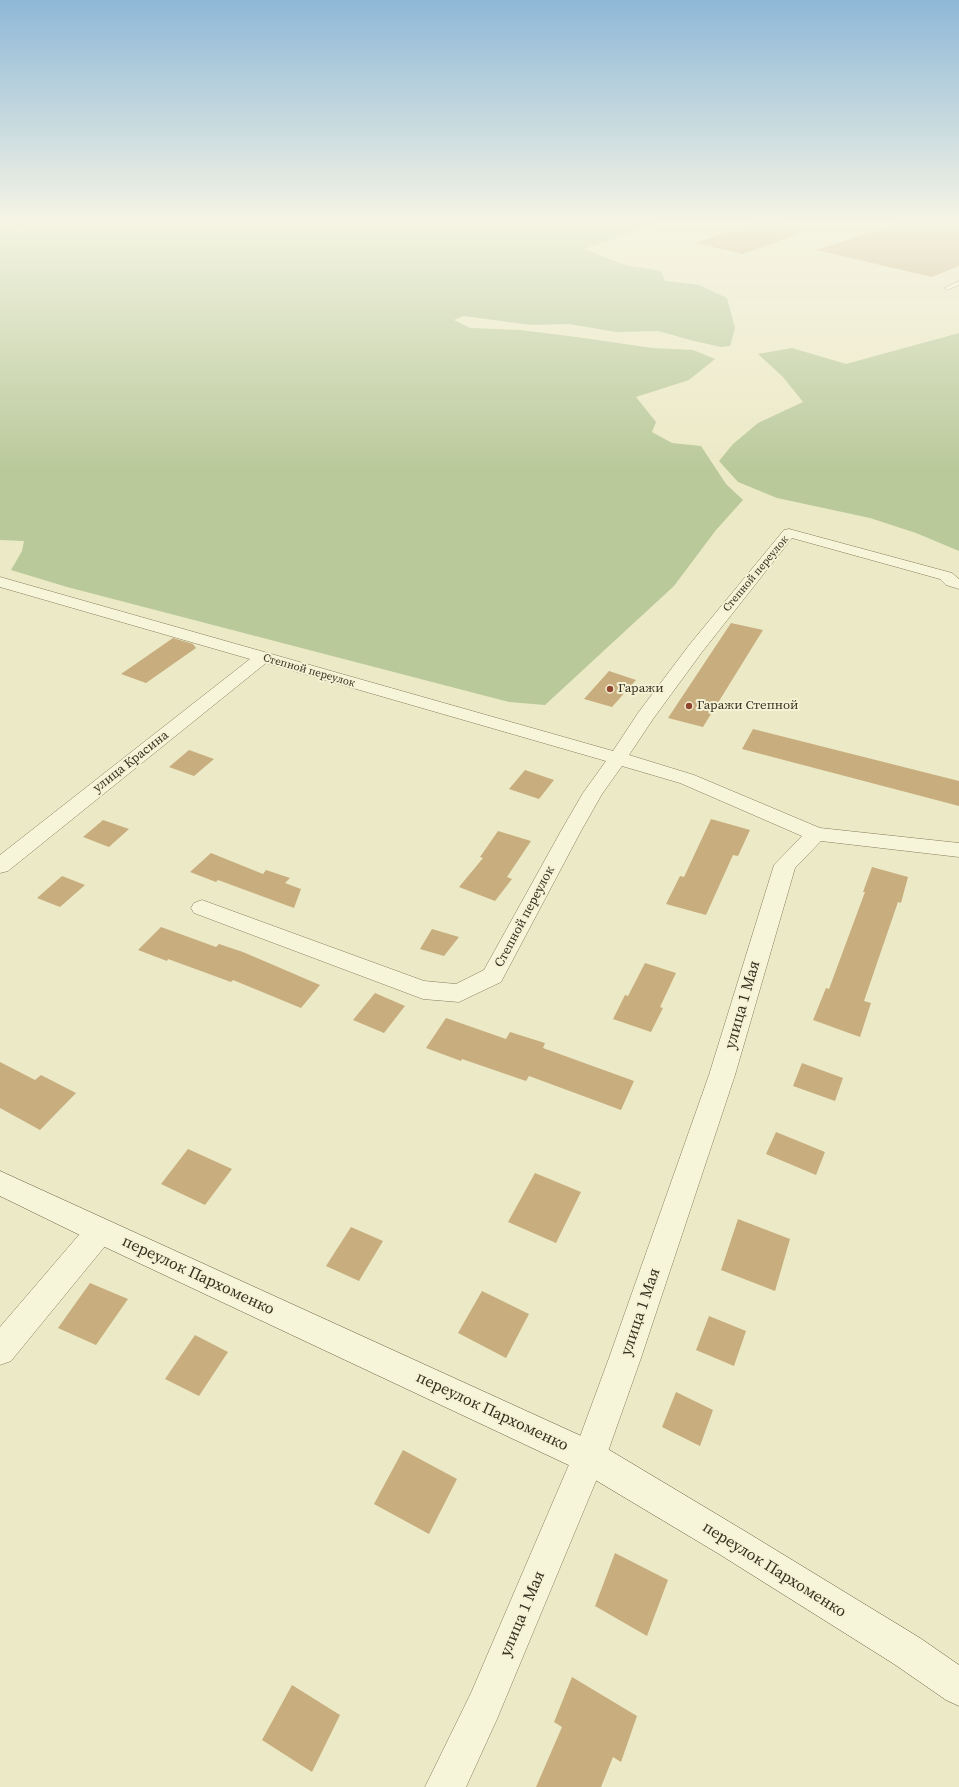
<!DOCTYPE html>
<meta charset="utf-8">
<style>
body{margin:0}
canvas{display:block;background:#ece9c6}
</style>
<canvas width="959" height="1787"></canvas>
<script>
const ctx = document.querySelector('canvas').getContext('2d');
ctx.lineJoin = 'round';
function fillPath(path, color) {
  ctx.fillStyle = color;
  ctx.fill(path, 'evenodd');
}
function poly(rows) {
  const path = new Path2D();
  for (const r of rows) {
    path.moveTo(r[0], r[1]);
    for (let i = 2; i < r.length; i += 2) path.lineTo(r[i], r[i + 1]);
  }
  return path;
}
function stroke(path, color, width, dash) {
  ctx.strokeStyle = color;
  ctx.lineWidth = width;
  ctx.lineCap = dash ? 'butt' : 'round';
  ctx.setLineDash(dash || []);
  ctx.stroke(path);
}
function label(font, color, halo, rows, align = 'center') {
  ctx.font = font + ' "Source Serif 4",serif';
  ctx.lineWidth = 4;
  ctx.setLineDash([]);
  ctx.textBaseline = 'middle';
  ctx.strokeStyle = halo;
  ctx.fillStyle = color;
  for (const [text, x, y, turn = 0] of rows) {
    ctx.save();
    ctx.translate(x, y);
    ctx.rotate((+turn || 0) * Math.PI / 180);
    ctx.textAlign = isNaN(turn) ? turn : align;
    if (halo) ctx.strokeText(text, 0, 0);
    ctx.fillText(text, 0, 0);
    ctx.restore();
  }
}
fillPath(poly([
 [0,220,25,221,31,220,668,220,584,249,625,265,661,271,665,281,699,285,727,298,735,328,730,346,721,347,694,341,658,331,616,332,569,324,531,325,464,316,454,320,470,328,520,330,577,337,652,348,693,350,715,359,689,380,636,397,656,422,652,432,672,443,701,446,726,484,743,500,716,530,674,586,545,705,509,702,67,587,11,570,22,551,24,541,0,540],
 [959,333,959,551,916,533,870,518,777,498,738,482,719,461,733,444,758,423,803,402,783,377,758,354,792,348,846,364]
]), '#b9c99a');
fillPath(poly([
 [762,220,770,220,813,229,743,254,695,243],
 [908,220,959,220,959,266,932,277,816,250],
 [731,623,763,630,703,727,668,718],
 [173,638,193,644,196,648,146,683,121,674],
 [609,671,636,680,612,707,584,699],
 [753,729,959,781,959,806,742,749],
 [189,750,214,759,194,776,169,767],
 [525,770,554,780,539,799,509,789],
 [711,819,750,830,738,856,733,855,706,915,666,904,680,876,684,877],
 [103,820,129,829,109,847,83,837],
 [498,831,531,841,507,877,512,879,495,901,459,887,483,858,480,857],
 [211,853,263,874,266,870,290,878,285,883,301,889,294,908,218,880,216,882,190,872],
 [872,867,908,877,901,903,898,902,864,1001,871,1003,860,1037,813,1020,826,988,829,989,865,892,863,892],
 [62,876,85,885,60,907,37,898],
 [161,927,216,947,219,944,243,952,320,985,301,1008,233,980,231,982,168,959,167,961,138,950],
 [432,929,459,937,444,956,420,949],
 [645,963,676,973,660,1007,663,1008,651,1032,613,1019,625,995,628,996],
 [375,993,405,1006,384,1033,353,1020],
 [446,1018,506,1039,510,1032,545,1043,543,1048,634,1081,621,1110,529,1076,526,1081,462,1059,461,1061,426,1048],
 [0,1062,35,1080,41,1075,76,1093,40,1130,0,1108],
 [802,1063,843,1078,835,1101,793,1086],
 [776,1132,825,1152,816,1175,766,1154],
 [188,1149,232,1169,205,1205,161,1184],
 [535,1173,581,1192,556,1243,508,1222],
 [738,1219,790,1239,775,1291,721,1270],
 [351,1227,383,1241,359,1281,326,1266],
 [90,1283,128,1299,96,1345,58,1328],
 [482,1291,529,1314,506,1358,458,1333],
 [709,1316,746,1331,734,1366,696,1350],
 [195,1335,228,1352,199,1396,165,1379],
 [676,1392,713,1410,700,1446,662,1427],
 [403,1450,457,1479,429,1534,374,1504],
 [615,1553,668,1580,647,1636,595,1606],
 [572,1677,637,1716,621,1762,613,1757,601,1787,536,1787,562,1727,554,1722],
 [292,1685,340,1715,312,1772,262,1740]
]), '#c8ae7e');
const lane = poly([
 [959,281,959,285,947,290,944,288,959,281]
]);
const street = poly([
 [789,529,952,573,959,579,959,589,946,585,940,579,792,538,702,652,653,719,629,755,694,775,820,828,959,843,959,857,821,841,795,868,735,1075,641,1358,606,1457,497,1719,466,1787,425,1787,471,1693,574,1453,609,1358,709,1075,774,865,802,836,680,783,622,766,602,794,581,831,501,982,459,1002,423,999,415,996,194,913,191,908,194,903,202,900,424,981,456,984,484,970,561,831,583,793,606,761,266,663,8,871,0,873,0,855,250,659,0,587,0,577,613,751,638,713,690,644,784,530,789,529],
 [100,1218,110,1222,114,1231,110,1240,11,1361,0,1365,0,1327,90,1222,100,1218]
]);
const secondary = poly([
 [0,1171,601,1445,743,1530,920,1638,959,1665,959,1706,946,1700,894,1664,719,1554,577,1469,90,1240,0,1196,0,1171]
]);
stroke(lane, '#867c5d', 1);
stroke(street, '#867c5d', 1);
stroke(secondary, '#685d40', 1);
stroke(poly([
 [0,230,38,220]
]), '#867c5d', 1, [1.5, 1]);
fillPath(lane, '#f7f5d9');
fillPath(street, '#f7f5d9');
fillPath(secondary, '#f7f5d9');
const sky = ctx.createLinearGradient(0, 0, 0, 470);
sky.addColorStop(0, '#8eb8d7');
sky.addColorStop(0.47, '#f6f5e5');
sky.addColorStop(1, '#f6f5e500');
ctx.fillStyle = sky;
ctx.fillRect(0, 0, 959, 470);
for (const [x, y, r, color] of [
 [610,689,4,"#914630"],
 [689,706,4,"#914630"]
]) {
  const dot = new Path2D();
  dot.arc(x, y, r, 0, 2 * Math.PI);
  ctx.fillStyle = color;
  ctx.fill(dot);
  stroke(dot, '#f4f2d5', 1.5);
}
label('11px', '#373020', '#f4f2d5', [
 ["Степной переулок",756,574,-50],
 ["Степной переулок",309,671,16]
]);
label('13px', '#373020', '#f4f2d5', [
 ["Гаражи",618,689],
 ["Гаражи Степной",697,706]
], 'left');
label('13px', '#373020', '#f4f2d5', [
 ["улица Красина",131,762,-38],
 ["Степной переулок",525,917,-62]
]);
label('16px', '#373020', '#f4f2d5', [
 ["улица 1 Мая",743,1005,-74],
 ["переулок Пархоменко",198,1276,25],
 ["улица 1 Мая",641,1312,-71],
 ["переулок Пархоменко",492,1412,25],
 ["переулок Пархоменко",774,1570,32],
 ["улица 1 Мая",523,1614,-67]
]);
</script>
